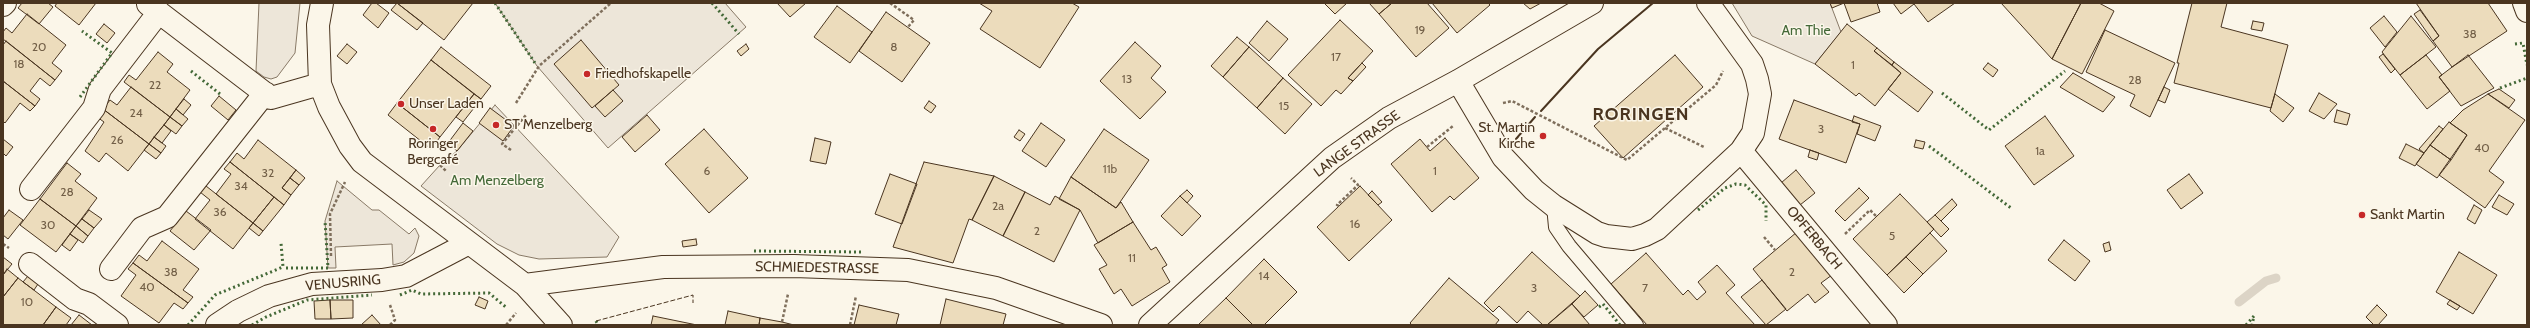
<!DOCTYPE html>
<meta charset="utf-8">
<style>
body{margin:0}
#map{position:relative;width:2530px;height:328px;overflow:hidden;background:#fbf6e9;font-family:Cabin,sans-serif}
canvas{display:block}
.frame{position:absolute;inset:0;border:4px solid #4a3520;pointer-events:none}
</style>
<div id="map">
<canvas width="2530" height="328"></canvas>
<div class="frame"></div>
</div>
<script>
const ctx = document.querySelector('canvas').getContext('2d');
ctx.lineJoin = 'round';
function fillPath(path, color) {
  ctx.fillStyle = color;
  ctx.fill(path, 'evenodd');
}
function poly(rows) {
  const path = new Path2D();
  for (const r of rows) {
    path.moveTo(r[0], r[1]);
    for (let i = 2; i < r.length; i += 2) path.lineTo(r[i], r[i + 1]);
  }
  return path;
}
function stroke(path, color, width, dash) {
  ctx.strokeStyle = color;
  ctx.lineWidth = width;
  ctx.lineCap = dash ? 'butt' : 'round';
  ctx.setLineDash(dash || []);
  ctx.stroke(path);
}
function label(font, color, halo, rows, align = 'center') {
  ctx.font = font + ' Cabin,sans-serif';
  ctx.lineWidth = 3;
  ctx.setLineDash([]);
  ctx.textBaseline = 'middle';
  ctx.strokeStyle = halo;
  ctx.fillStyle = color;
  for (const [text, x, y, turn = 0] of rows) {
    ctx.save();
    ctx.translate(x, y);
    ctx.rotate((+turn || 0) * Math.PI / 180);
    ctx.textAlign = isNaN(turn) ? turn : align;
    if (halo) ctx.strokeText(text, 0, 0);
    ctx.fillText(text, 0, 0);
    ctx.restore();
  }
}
const green = poly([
 [259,3,300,3,295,53,277,77,271,79,264,77,256,71,259,3],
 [495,3,725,3,746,27,608,148,537,66,495,3],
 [1732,3,1830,3,1841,32,1815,64,1752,36,1732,3],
 [495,105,619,237,607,257,539,259,519,255,497,244,421,186,440,165,457,151,495,105],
 [337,181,372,210,379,210,409,234,415,228,419,236,414,253,404,262,393,265,392,244,335,247,336,268,328,268,325,221,337,181]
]);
fillPath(green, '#ede6d9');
stroke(green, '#887966', 1);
stroke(poly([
 [2239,302,2266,281,2276,278]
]), '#dcd4c6', 9);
const building = poly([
 [22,3,48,3,53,7,39,24,18,8,22,3],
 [57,3,96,3,79,25,55,6,57,3],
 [372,3,376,3,389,13,378,28,363,15,372,3],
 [397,3,473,3,444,40,397,3],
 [397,3,423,23,417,30,391,10,397,3],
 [777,3,806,3,790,17,777,3],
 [979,3,1072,3,1079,7,1040,68,980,29,992,11,979,3],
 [1324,3,1347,3,1335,14,1324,3],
 [1369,3,1392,3,1379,14,1369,3],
 [1392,3,1427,3,1449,28,1416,57,1379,14,1392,3],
 [1432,3,1488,3,1490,5,1457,33,1432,3],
 [1523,3,1541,3,1530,9,1523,3],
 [1830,3,1877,3,1880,12,1851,22,1844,3,1832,8,1830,3],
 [1893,3,1955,3,1928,22,1914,4,1901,14,1893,3],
 [2001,3,2081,3,2052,59,2001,3],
 [2081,3,2099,3,2114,11,2082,74,2052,59,2081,3],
 [2192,3,2227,3,2221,27,2288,45,2271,108,2174,83,2179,63,2177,63,2192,3],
 [2416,3,2488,3,2507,31,2452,67,2433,41,2439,36,2416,3],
 [837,6,872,32,850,63,814,37,837,6],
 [2420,10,2439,36,2433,41,2414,14,2420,10],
 [886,12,930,43,902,82,859,51,886,12],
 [27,14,66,45,52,63,62,71,55,80,3,39,3,32,6,28,12,33,27,14],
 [2384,16,2397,32,2385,47,2370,28,2384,16],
 [2411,16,2436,47,2400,75,2382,52,2411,16],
 [1340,20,1373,51,1348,78,1353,81,1341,94,1336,90,1321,106,1288,75,1340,20],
 [1267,21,1288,39,1269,61,1249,43,1267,21],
 [2253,21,2264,23,2262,31,2251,29,2253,21],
 [104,24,115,33,107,43,96,34,104,24],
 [1847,24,1877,48,1874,51,1901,73,1875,106,1859,93,1856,96,1815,64,1847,24],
 [2105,30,2175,63,2150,117,2130,106,2135,95,2086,72,2105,30],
 [1237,37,1249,47,1223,77,1211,66,1237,37],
 [581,40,619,85,592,108,554,64,581,40],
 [6,41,55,80,50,86,40,78,30,91,40,99,35,106,3,81,3,45,6,41],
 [1135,42,1161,66,1151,78,1166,92,1140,119,1100,81,1135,42],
 [347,44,357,52,347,64,337,56,347,44],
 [746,44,749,49,741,56,737,51,746,44],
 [441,47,491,86,481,99,431,60,441,47],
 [1249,47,1283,78,1257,108,1223,77,1249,47],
 [1877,48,1894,62,1892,65,1874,51,1877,48],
 [158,52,173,64,167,72,190,90,170,117,124,82,129,75,136,80,158,52],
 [2383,54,2395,69,2391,73,2379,57,2383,54],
 [1675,55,1703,87,1623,158,1594,126,1675,55],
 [2426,55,2442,75,2439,77,2450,91,2427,109,2400,75,2426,55],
 [2468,55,2494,88,2461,106,2439,77,2468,55],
 [431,60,474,94,440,137,397,103,431,60],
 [1894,62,1933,92,1918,112,1888,89,1901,73,1892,65,1894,62],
 [1362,63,1366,67,1353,81,1348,78,1362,63],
 [1988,63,1998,70,1993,77,1983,69,1988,63],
 [2073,73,2115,97,2103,112,2060,87,2073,73],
 [1283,78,1312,104,1285,134,1257,108,1283,78],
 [3,81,35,106,30,111,20,103,5,123,3,121,3,81],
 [131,87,170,117,149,144,103,109,110,100,117,105,131,87],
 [2164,87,2170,90,2165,103,2158,100,2164,87],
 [2499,89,2515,100,2509,108,2488,94,2499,89],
 [613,90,623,101,605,117,595,106,613,90],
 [2319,93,2337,104,2324,119,2309,111,2319,93],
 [474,94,481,99,463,122,456,117,474,94],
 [2275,94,2294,108,2283,122,2270,111,2275,94],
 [2488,94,2525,120,2489,171,2504,182,2485,208,2439,175,2467,135,2450,123,2463,110,2488,94],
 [219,96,236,110,228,120,211,106,219,96],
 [184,99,191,105,183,115,176,109,184,99],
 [1794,100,1860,124,1846,163,1779,139,1794,100],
 [929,101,936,106,931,113,924,108,929,101],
 [397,103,440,137,431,149,388,115,397,103],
 [490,108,514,126,503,141,479,123,490,108],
 [103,109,149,144,128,171,106,153,99,162,85,151,104,122,97,117,103,109],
 [176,109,188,119,182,126,170,117,176,109],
 [2337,110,2350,114,2347,125,2334,122,2337,110],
 [647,115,660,130,635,152,622,137,647,115],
 [1854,116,1881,126,1875,141,1857,134,1860,124,1852,122,1854,116],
 [2045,116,2074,156,2034,185,2005,146,2045,116],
 [170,117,182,126,176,134,164,125,170,117],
 [2449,122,2467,135,2451,160,2430,145,2449,122],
 [463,123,473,131,457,151,448,143,463,123],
 [1041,123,1065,140,1046,167,1022,151,1041,123],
 [164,125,171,131,162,143,154,137,164,125],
 [2439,126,2443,129,2424,153,2419,149,2439,126],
 [704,129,748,178,709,213,665,164,704,129],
 [1104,129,1149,160,1116,208,1071,177,1104,129],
 [1019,130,1025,134,1020,141,1014,137,1019,130],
 [154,137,166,146,161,153,149,144,154,137],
 [815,138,831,142,826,164,810,161,815,138],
 [1445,138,1479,178,1454,200,1450,196,1432,212,1391,164,1420,139,1430,151,1445,138],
 [3,139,13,147,6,156,3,153,3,139],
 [258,140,296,170,282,188,291,195,284,205,230,162,237,153,244,159,258,140],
 [1916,140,1925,142,1923,149,1914,147,1916,140],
 [149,144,161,153,156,159,144,150,149,144],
 [2406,144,2424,153,2415,166,2399,158,2406,144],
 [2430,145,2451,160,2437,178,2416,164,2430,145],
 [1810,150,1819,153,1817,160,1808,157,1810,150],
 [230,162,274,197,253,223,216,194,231,174,224,169,230,162],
 [924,162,994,176,972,220,969,219,953,263,893,247,924,162],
 [67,163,81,174,75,181,97,198,76,226,40,199,67,163],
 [296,170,305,178,299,185,290,178,296,170],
 [1796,170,1815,193,1800,205,1781,183,1796,170],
 [890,174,917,184,902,224,875,214,890,174],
 [2189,174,2203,193,2181,209,2167,190,2189,174],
 [994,176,1025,192,1003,236,972,220,994,176],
 [1071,177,1116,208,1121,202,1133,222,1098,243,1080,210,1059,199,1071,177],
 [290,178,299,185,291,195,282,188,290,178],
 [206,186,253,223,233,249,195,219,210,200,200,192,206,186],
 [1360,186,1392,220,1349,261,1317,227,1360,186],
 [1859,188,1869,198,1845,221,1835,211,1859,188],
 [1187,190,1193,196,1187,203,1180,196,1187,190],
 [1372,191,1382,202,1378,205,1368,195,1372,191],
 [1025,192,1050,205,1055,196,1080,210,1054,262,1003,236,1025,192],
 [1900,194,1934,229,1887,275,1853,239,1900,194],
 [2499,195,2514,204,2507,215,2492,207,2499,195],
 [1180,196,1201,216,1182,236,1161,216,1180,196],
 [274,197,284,205,263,231,253,223,274,197],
 [40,199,76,226,56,252,20,225,40,199],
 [1952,199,1957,205,1941,221,1935,215,1952,199],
 [2474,205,2482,210,2475,224,2467,219,2474,205],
 [9,210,23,220,8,239,3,235,3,218,9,210],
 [89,210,102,219,94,228,82,219,89,210],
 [186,211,211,230,194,250,170,231,186,211],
 [1935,215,1949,229,1941,237,1927,222,1935,215],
 [82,219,94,228,88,236,76,226,82,219],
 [1133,222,1151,250,1156,247,1167,265,1162,268,1170,282,1132,306,1121,289,1114,294,1099,269,1107,265,1094,245,1133,222],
 [253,223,263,231,259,236,249,228,253,223],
 [76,226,88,236,83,243,70,234,76,226],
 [1797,232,1832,275,1821,283,1829,292,1815,303,1808,294,1787,311,1753,269,1797,232],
 [1930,233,1947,251,1923,274,1906,257,1930,233],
 [70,234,78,240,70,251,62,245,70,234],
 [696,239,697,245,683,247,682,241,696,239],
 [2064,240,2090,261,2075,281,2048,260,2064,240],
 [162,241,199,269,183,290,193,297,188,303,133,263,139,255,147,261,162,241],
 [2109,242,2111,250,2105,252,2103,244,2109,242],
 [1532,252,1580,296,1547,325,1543,325,1528,311,1517,323,1499,306,1493,312,1484,303,1532,252],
 [2459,252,2497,275,2473,314,2436,292,2459,252],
 [1646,253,1683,295,1688,290,1697,300,1706,292,1698,282,1717,265,1735,285,1726,293,1755,325,1647,325,1611,284,1646,253],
 [3,257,12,264,3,275,3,257],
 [1906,257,1923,274,1904,293,1887,275,1906,257],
 [1264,259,1297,292,1264,325,1253,325,1226,298,1264,259],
 [133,263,188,303,183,309,174,303,159,323,121,296,136,275,128,269,133,263],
 [7,269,18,278,3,297,3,275,7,269],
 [28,276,38,284,34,290,23,282,28,276],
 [18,278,56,307,43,325,3,325,3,297,18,278],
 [1449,278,1499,320,1495,325,1412,325,1410,323,1449,278],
 [1762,280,1786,309,1766,325,1741,297,1762,280],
 [1585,291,1598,305,1584,317,1572,304,1585,291],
 [479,297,488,301,485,309,475,305,479,297],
 [1226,298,1253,325,1198,325,1226,298],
 [946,299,1006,314,1003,325,940,325,946,299],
 [330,300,331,319,315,319,314,301,330,300],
 [330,300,353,300,353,318,331,319,330,300],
 [2450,300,2460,306,2457,310,2447,304,2450,300],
 [1572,304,1590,325,1547,325,1572,304],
 [859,305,899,314,896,325,854,325,859,305],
 [2377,305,2387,315,2378,325,2374,325,2366,317,2377,305],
 [56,307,71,318,66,325,43,325,56,307],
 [728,311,760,318,759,325,725,325,728,311],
 [79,315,92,325,71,325,79,315],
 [372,315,381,325,361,325,372,315],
 [653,316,697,325,651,325,653,316],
 [760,318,782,322,794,325,759,325,760,318]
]);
fillPath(building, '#ecdcbc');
stroke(building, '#4a3520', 1);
const lane = poly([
 [1554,206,1556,227,1569,246,1636,325]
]);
const street = poly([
 [322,3,318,25,320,84,329,107,350,146,362,162,525,285,561,325],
 [2524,3,2527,11],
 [148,4,271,98,320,84],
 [3,5,5,3],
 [1458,81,1503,157,1534,190,1554,206,1597,233,1606,236,1632,239,1645,235,1657,229,1741,151,1753,133,1760,94,1757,79,1752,64,1708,3],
 [1741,151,1886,325],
 [31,189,94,108,100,89,159,12],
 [30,264,75,299,89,304,117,325],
 [111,269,142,228,167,217,265,93],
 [525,285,663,267,794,266,908,270,996,288,1101,325],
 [217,325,238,311,269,296,312,284,382,280,406,276,469,243],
 [1150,325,1332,158,1389,118,1458,81,1592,3]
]);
stroke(lane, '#4a3520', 16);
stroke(street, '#4a3520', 24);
stroke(poly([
 [890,3,914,20,908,27],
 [516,103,539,66,611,3],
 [1503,103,1512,101,1627,160,1716,85,1723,71],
 [1665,128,1704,147],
 [1427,147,1453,126],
 [511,150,502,144,526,115],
 [440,165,446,171],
 [1339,206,1337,205,1358,185,1351,178],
 [1845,234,1870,210,1877,217],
 [1764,237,1775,250],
 [3,244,9,248],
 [331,256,330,214,345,182],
 [782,322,788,294],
 [390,325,395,320,390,305],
 [506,325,516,313],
 [850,325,856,296]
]), '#7f6f5c', 2.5, [3, 2]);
stroke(lane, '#fbf6e9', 14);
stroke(street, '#fbf6e9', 22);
stroke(poly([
 [495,3,535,63],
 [712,3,739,34],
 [2515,44,2523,43,2527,65],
 [191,71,220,94],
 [2500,88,2527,78],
 [1942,93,1989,130,2065,71],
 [80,97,112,53,82,31],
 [1929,146,2011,208],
 [1698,210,1725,188,1736,184,1745,185,1766,205,1766,221],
 [754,251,861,252],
 [286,268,328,268,325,221],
 [400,295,412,290,421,294,489,293,507,308],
 [1599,307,1603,304,1620,325],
 [596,321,598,325],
 [188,325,215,295,283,267,281,243],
 [252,325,266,317,307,300,372,295],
 [2246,325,2254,316,2252,325]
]), '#436837', 3, [2, 3]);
stroke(poly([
 [596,321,693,295,693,303]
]), '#4a3520', 1, [5, 2]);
stroke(poly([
 [1541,111,1598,49,1653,3],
 [1516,139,1535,117]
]), '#4a3520', 2);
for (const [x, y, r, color] of [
 [587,74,4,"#c62828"],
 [401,104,4,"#c62828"],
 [496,125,4,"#c62828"],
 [433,129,4,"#c62828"],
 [1543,136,4,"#c62828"],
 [2362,215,4,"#c62828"]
]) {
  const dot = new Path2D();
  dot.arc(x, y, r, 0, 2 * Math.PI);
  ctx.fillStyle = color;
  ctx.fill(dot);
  stroke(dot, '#fbf6e9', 1.5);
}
label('12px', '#725f47', null, [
 ["19",1420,30],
 ["38",2470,34],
 ["20",39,47],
 ["8",894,47],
 ["17",1336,57],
 ["18",19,64],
 ["1",1853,65],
 ["13",1127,79],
 ["28",2135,80],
 ["22",155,85],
 ["15",1284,106],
 ["24",136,113],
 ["3",1821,129],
 ["26",117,140],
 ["40",2482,148],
 ["1a",2040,151],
 ["11b",1110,169],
 ["6",707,171],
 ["1",1435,171],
 ["32",268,173],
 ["34",241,186],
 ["28",67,192],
 ["2a",998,206],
 ["36",220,212],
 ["16",1355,224],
 ["30",48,225],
 ["2",1037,231],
 ["5",1892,236],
 ["11",1132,258],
 ["38",171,272],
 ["2",1792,272],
 ["14",1264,276],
 ["40",147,287],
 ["3",1534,288],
 ["7",1645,288],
 ["10",27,302]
]);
label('14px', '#436837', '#fbf6e9', [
 ["Am Thie",1806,31],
 ["Am Menzelberg",497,181]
]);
label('14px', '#4a3520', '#fbf6e9', [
 ["Friedhofskapelle",595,74],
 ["Unser Laden",409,104],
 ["ST Menzelberg",504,125],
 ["St. Martin",1535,128,"right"],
 ["Kirche",1535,144,"right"],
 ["Roringer",433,144,"center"],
 ["Bergcafé",433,160,"center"],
 ["Sankt Martin",2370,215]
], 'left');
label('14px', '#4a3520', '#fbf6e9', [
 ["LANGE STRASSE",1357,144,-36],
 ["OPFERBACH",1814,238,50],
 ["SCHMIEDESTRASSE",817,268,1],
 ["VENUSRING",343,283,-5]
]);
ctx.letterSpacing = '1px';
label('bold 18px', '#4a3520', '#fbf6e9', [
 ["RORINGEN",1641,115]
]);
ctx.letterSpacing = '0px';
</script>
